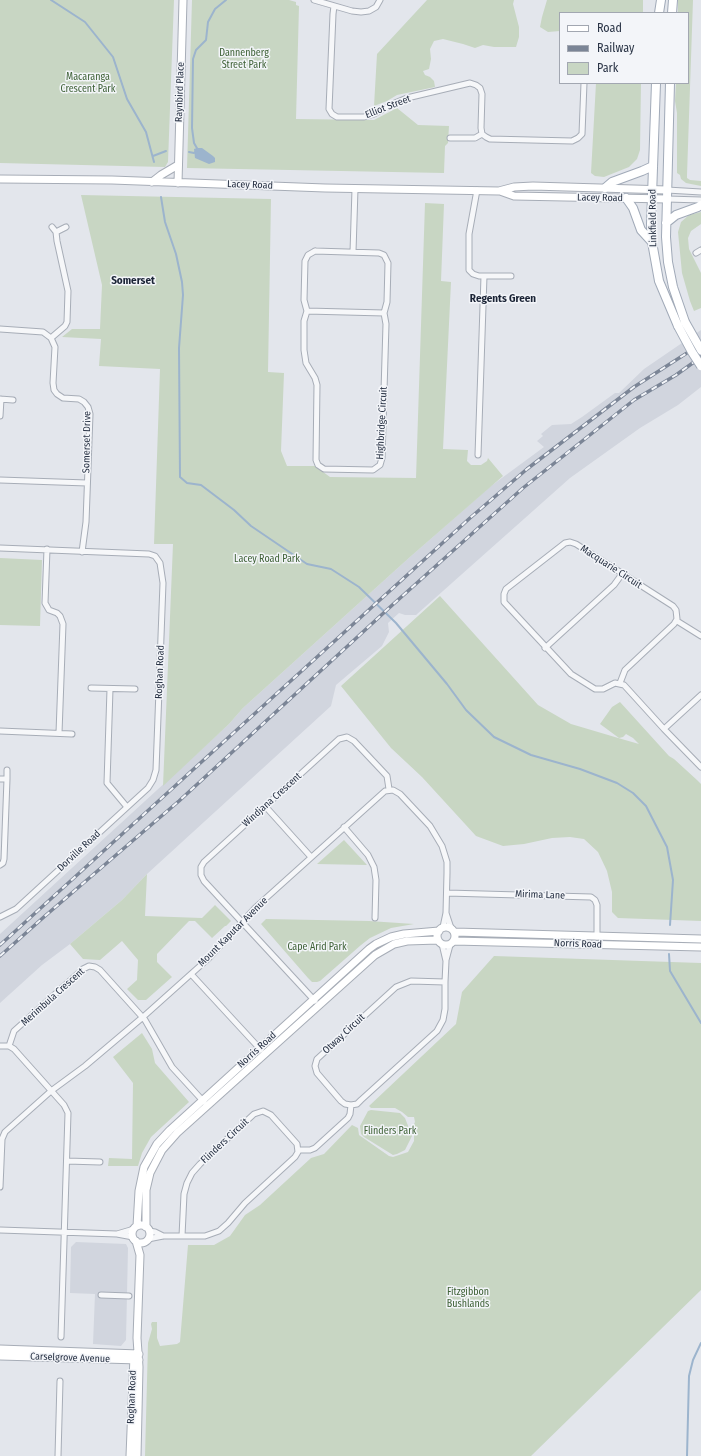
<!DOCTYPE html>
<style>
body{margin:0}
#map{position:relative;width:701px;height:1456px;overflow:hidden;background:#e3e6ec;font-family:"Fira Sans Condensed",sans-serif}
canvas{display:block}
.legend{position:absolute;left:559px;top:12px;width:130px;height:72px;box-sizing:border-box;background:#f3f5f9;border:1px solid #a2a7b1;margin:0;padding:5px 7px;list-style:none;font-size:12px;color:#293345}
.legend li{display:flex;align-items:center;gap:8px;height:20px}
.legend b{width:20px;border:1px solid #a2a7b1}
</style>
<div id="map">
<canvas width="701" height="1456"></canvas>
<ul class="legend">
<li><b style="height:5px;background:#fff"></b>Road</li>
<li><b style="height:5px;background:#7b8596"></b>Railway</li>
<li><b style="height:11px;background:#c8d6c3"></b>Park</li>
</ul>
</div>
<script>
const ctx = document.querySelector('canvas').getContext('2d');
ctx.lineJoin = 'round';
function fillPath(path, color) {
  ctx.fillStyle = color;
  ctx.fill(path, 'evenodd');
}
function poly(rows) {
  const path = new Path2D();
  for (const r of rows) {
    if (r.length === 3) {
      path.moveTo(r[0] + r[2], r[1]);
      path.arc(r[0], r[1], r[2], 0, 2 * Math.PI);
      continue;
    }
    path.moveTo(r[0], r[1]);
    for (let i = 2; i < r.length; i += 2) path.lineTo(r[i], r[i + 1]);
  }
  return path;
}
function stroke(path, color, width, dash) {
  ctx.strokeStyle = color;
  ctx.lineWidth = width;
  ctx.lineCap = dash ? 'butt' : 'round';
  ctx.setLineDash(dash || []);
  ctx.stroke(path);
}
function label(font, color, halo, rows, align = 'center') {
  ctx.font = font + ' "Fira Sans Condensed",sans-serif';
  ctx.lineWidth = 3;
  ctx.setLineDash([]);
  ctx.textBaseline = 'middle';
  ctx.strokeStyle = halo;
  ctx.fillStyle = color;
  for (const [text, x, y, turn = 0] of rows) {
    ctx.save();
    ctx.translate(x, y);
    ctx.rotate((+turn || 0) * Math.PI / 180);
    ctx.textAlign = isNaN(turn) ? turn : align;
    if (halo) ctx.strokeText(text, 0, 0);
    ctx.fillText(text, 0, 0);
    ctx.restore();
  }
}
fillPath(poly([
 [701,330,701,387,678,405,640,428,570,478,416,615,405,615,399,613,388,623,389,632,382,646,336,685,331,706,147,874,122,900,70,944,42,965,0,1003,0,934,229,724,243,708,410,557,491,486,544,447,537,441,543,436,541,434,552,425,571,424,582,417,615,393,619,393,644,369],
 [76,1242,126,1244,128,1248,126,1340,121,1346,93,1344,95,1294,70,1293,71,1247]
]), '#d1d5de');
fillPath(poly([
 [0,0,174,0,168,162,165,167,0,163],
 [192,0,289,0,296,2,296,5,299,6,296,119,374,120,397,108,418,125,449,126,448,143,445,146,444,173,187,168],
 [427,0,514,0,513,4,519,27,519,37,516,47,494,47,483,45,475,48,463,44,443,39,434,41,430,49,431,59,429,69,423,71,425,75,430,77,434,81,435,87,397,95,387,101,374,106,377,54],
 [547,0,643,0,643,13,560,13,560,31,548,32,540,27,542,17],
 [678,0,693,0,687,175,687,178,690,180,701,181,701,186,686,183,681,179,680,175,677,173,677,113,675,101,676,83,688,83,688,13,678,13],
 [596,83,641,83,640,150,637,159,629,167,604,177,595,176,591,173],
 [81,195,271,199,268,372,284,373,281,451,287,466,315,466,330,477,416,478,425,203,444,204,441,281,451,282,443,449,468,450,467,461,471,465,481,465,487,461,488,458,503,476,410,557,243,708,229,724,163,786,173,544,154,544,160,369,99,366,101,339,62,337,72,329,100,329,102,285],
 [701,212,701,224,691,231,688,238,689,249,701,273,701,308,694,311,690,301,682,273,678,232,681,222,689,215],
 [0,558,42,560,40,626,0,625],
 [440,596,538,705,571,724,625,740,639,744,633,738,626,734,623,737,619,738,600,724,612,707,620,702,669,756,674,759,697,780,701,784,701,921,618,918,612,912,612,892,607,871,598,852,584,839,570,837,552,838,524,844,503,846,476,836,422,777,391,748,341,686],
 [344,840,367,865,317,864],
 [147,874,145,916,202,918,215,905,231,921,226,926,225,926,212,938,195,921,189,921,157,954,157,962,172,977,146,1000,138,1000,127,989,137,980,138,960,122,941,100,960,83,959,70,944,122,900],
 [266,919,369,921,414,924,391,928,370,938,361,945,320,981,317,982,312,982,308,978,261,924],
 [494,956,701,963,701,1290,531,1456,145,1456,148,1343,152,1329,151,1324,152,1322,157,1322,157,1338,160,1346,177,1344,180,1342,188,1245,214,1245,230,1236,245,1215,260,1205,311,1158,324,1154,352,1125,358,1128,359,1135,389,1156,393,1157,408,1152,414,1141,414,1124,415,1122,414,1117,408,1117,402,1112,395,1108,371,1108,369,1106,456,1024,462,992],
 [142,1033,152,1049,155,1063,189,1102,151,1137,142,1153,138,1166,108,1166,109,1158,132,1159,133,1083,113,1057],
 [371,1110,400,1113,405,1118,412,1136,405,1150,397,1154,393,1155,364,1137,361,1134,360,1126,368,1111]
]), '#c8d6c3');
fillPath(poly([
 [197,148,202,148,213,156,215,158,215,162,209,164,195,158,194,149]
]), '#9cb4cd');
stroke(poly([
 [51,0,85,22,113,57,127,99,146,132,154,162],
 [189,152,194,153,198,150,194,143,192,128,193,59,196,50,206,40,208,22,215,9,226,0],
 [153,156,166,151],
 [161,197,165,222,176,254,182,282,183,295,179,348,180,477,187,483,201,485,234,510,251,526,307,564,331,569,359,587,396,623,447,684,466,710,494,737,531,755,580,769,617,783,633,793,646,806,667,847,673,880,670,925],
 [669,954,670,971,701,1023],
 [687,1456,689,1376,693,1360,701,1343]
]), '#9cb4cd', 2);
const street = poly([
 [314,0,352,11,361,12,369,11,376,7,380,0],
 [334,6,333,14,329,109,332,114,337,117,364,117,374,114,395,103,407,98,470,83,476,85,480,88,482,94,481,128,482,134,486,137,490,139,572,141,578,138,582,134,584,83],
 [450,138,475,138,482,134],
 [477,190,469,234,469,270,473,274,479,276,511,276],
 [667,190,701,192],
 [667,199,701,200],
 [52,227,56,232,66,227],
 [315,251,379,253,384,255,388,263,387,302,384,313,386,324,382,458,380,465,373,470,324,469,318,465,316,460,317,385,315,378,306,363,304,350,304,321,307,311,304,300,305,261,308,255,315,251],
 [353,252,355,189],
 [696,253,701,250],
 [307,311,384,313],
 [0,329,43,332,51,338,55,347,53,383,54,390,57,394,63,398,79,399,84,402,88,407,90,414,86,522,82,552],
 [51,338,65,326,67,322,68,291,57,241,56,232],
 [0,399,13,400],
 [0,416,1,399],
 [478,455,484,276],
 [0,480,87,483],
 [0,548,149,554,155,556,160,563,163,583,156,770,153,780,148,788,16,909,0,917],
 [47,549,45,603,49,610,57,613,60,616,63,624,59,733],
 [677,621,701,636],
 [545,648,614,585,622,574],
 [620,683,625,670,674,624,677,619,676,610,673,606,576,544,570,542,565,543,506,589,504,594,504,602,571,674,595,689,603,689,615,683,624,685,664,729,701,767],
 [91,688,135,689],
 [110,689,107,783,127,807],
 [664,729,701,695],
 [0,731,72,734],
 [0,779,7,779,4,859,3,863,0,865],
 [7,779,7,770],
 [265,806,311,857],
 [344,827,368,855,374,867,376,880,375,918],
 [447,893,591,897,595,900,597,905,597,937],
 [446,913,451,928],
 [442,944,446,961,445,982,445,1009,443,1020,437,1031,361,1100,357,1104,351,1105,345,1104,341,1101,317,1073,315,1066,317,1059,396,987,411,981,445,982],
 [446,960,450,945],
 [191,974,261,1050],
 [315,1001,204,881,201,875,201,867,204,862,339,739,347,737,354,741,387,776,389,789],
 [0,1046,9,1046,14,1031,83,969,89,966,95,967,100,970,145,1020,172,1067,204,1102],
 [9,1046,14,1049,64,1105,68,1113,61,1337],
 [298,1150,310,1150,315,1148,348,1118,350,1114,351,1105],
 [67,1161,100,1162],
 [0,1187,2,1139,5,1132,51,1091,85,1066,143,1017,191,974,209,958,255,908,385,791,393,790,400,794,430,826,442,846,447,862,447,873,446,913,443,927],
 [0,1230,117,1234,133,1237],
 [149,1231,155,1232,163,1236],
 [117,1234,134,1229],
 [148,1239,163,1236,205,1236,219,1231,228,1223,245,1203,295,1157,298,1152,297,1144,271,1115,263,1111,254,1114,200,1164,192,1173,187,1183,184,1194,182,1236],
 [101,1295,129,1296],
 [58,1456,60,1381]
]);
const secondary = poly([
 [0,179,112,180,325,188,442,190,499,191,514,187,533,186,667,190],
 [152,182,161,175,178,165],
 [178,183,183,0],
 [500,191,514,196,667,199],
 [446,936,9],
 [455,932,701,939],
 [454,941,701,947],
 [141,1234,9],
 [137,1226,139,1191,144,1167,157,1144,170,1130,369,949,376,944,391,937,404,934,439,931],
 [146,1227,146,1190,150,1173,162,1150,177,1133,375,955,394,944,407,941,438,940],
 [136,1241,140,1255,137,1338,139,1367,137,1456],
 [0,1349,139,1354],
 [0,1356,139,1360],
 [130,1456,134,1356]
]);
const primary = poly([
 [659,13,661,0],
 [672,13,673,0],
 [656,83,651,224,652,242,659,281,678,326],
 [670,83,666,237,668,262,673,287,685,322],
 [605,188,612,182,642,171,653,166],
 [626,198,633,208,641,230,652,242],
 [666,223,676,215,698,207,701,205]
]);
stroke(street, '#a7adb7', 7);
stroke(secondary, '#a7adb7', 9);
stroke(primary, '#a1aab8', 10);
stroke(street, '#f6f7f9', 5);
stroke(secondary, '#fff', 7);
stroke(primary, '#fff', 8);
const rail = poly([
 [0,945,470,518,527,469,634,387,701,344],
 [0,956,45,916,179,801,389,608,523,488,634,400,676,375,701,357]
]);
stroke(rail, '#7b8596', 3.5);
stroke(rail, '#f3f5f9', 2, [6]);
const primaryBridge = poly([
 [685,322,701,350],
 [678,326,692,352,701,366]
]);
stroke(primaryBridge, '#a1aab8', 10, []);
stroke(primaryBridge, '#fff', 8);
label('10px', '#3e6136', '#f3f5f9', [
 ["Dannenberg",244,53],
 ["Street Park",244,65],
 ["Macaranga",88,77],
 ["Crescent Park",88,89],
 ["Lacey Road Park",267,559],
 ["Cape Arid Park",317,947],
 ["Flinders Park",390,1131],
 ["Fitzgibbon",468,1292],
 ["Bushlands",468,1304]
]);
label('10px', '#293345', '#f3f5f9', [
 ["Raynbird Place",180,92,-88],
 ["Elliot Street",388,107,-21],
 ["Lacey Road",250,185,2],
 ["Lacey Road",600,198,1],
 ["Linkfield Road",653,218,-91],
 ["Highbridge Circuit",382,423,-87],
 ["Somerset Drive",87,442,-89],
 ["Macquarie Circuit",611,567,33],
 ["Roghan Road",160,672,-88],
 ["Windjana Crescent",272,800,-42],
 ["Dorville Road",79,851,-43],
 ["Mirima Lane",540,895,2],
 ["Mount Kaputar Avenue",233,932,-45],
 ["Norris Road",578,944,2],
 ["Merimbula Crescent",53,997,-42],
 ["Otway Circuit",344,1034,-43],
 ["Norris Road",257,1050,-42],
 ["Flinders Circuit",225,1141,-43],
 ["Carselgrove Avenue",70,1358,2],
 ["Roghan Road",132,1397,-88]
]);
label('bold 11px', '#1b2436', '#f3f5f9', [
 ["Somerset",133,281],
 ["Regents Green",503,299]
]);
</script>
